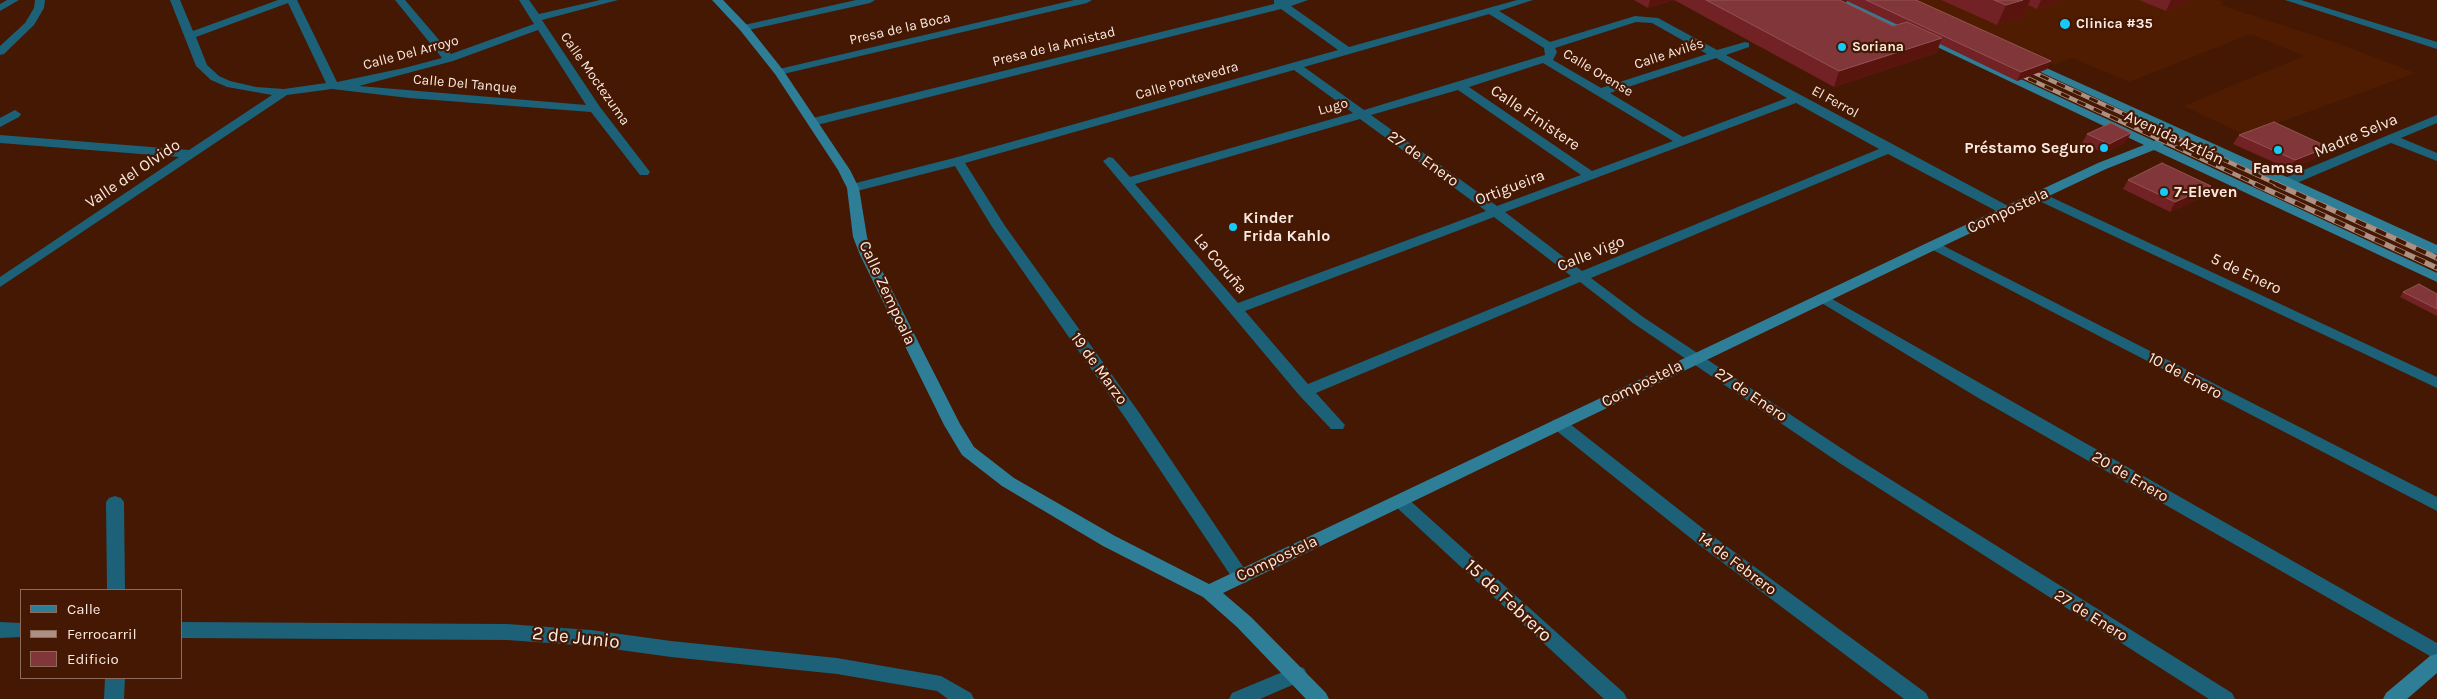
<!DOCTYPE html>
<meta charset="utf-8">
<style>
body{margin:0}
#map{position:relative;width:2437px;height:699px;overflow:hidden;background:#441802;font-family:Karla,sans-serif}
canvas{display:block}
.legend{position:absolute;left:20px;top:589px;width:162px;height:90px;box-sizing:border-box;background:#441802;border:1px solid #8d6c5b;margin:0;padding:6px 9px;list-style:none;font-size:15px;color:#fbe9e1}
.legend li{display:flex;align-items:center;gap:10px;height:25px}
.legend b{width:25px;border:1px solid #8d6c5b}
</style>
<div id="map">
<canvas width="2437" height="699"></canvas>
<ul class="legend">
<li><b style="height:6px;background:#2f7e98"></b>Calle</li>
<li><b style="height:6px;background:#ad9082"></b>Ferrocarril</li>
<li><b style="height:14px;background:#813739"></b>Edificio</li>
</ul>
</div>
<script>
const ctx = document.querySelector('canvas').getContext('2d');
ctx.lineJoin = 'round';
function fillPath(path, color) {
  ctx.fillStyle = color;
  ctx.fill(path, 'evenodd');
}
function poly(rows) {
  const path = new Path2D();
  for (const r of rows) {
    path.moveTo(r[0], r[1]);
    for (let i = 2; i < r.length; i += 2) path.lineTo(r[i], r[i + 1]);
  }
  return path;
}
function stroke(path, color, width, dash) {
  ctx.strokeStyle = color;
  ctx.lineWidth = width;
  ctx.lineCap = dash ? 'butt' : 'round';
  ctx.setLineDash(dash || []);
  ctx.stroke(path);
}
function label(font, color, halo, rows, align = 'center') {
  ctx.font = font + ' Karla,sans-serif';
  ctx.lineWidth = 4.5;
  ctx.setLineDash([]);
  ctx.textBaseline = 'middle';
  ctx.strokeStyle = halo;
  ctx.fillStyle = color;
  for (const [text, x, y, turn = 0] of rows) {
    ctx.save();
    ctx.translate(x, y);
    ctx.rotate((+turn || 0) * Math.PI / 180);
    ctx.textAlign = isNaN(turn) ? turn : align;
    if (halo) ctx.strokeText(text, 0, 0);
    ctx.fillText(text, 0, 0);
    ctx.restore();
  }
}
fillPath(poly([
 [1911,0,2218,0,2222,1,2221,5,2337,43,2416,73,2245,135,2183,106,2304,56,2251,34,2129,82,2072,58,2054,65]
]), '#4f1b01');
fillPath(poly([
 [7,0,19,0,0,11,0,4,7,0],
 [35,0,45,0,44,8,34,25,4,54,0,55,0,46,25,23,34,8,35,0],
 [170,0,180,0,193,31,278,0,297,0,337,82,404,68,442,58,395,0,405,0,451,54,534,24,519,0,529,0,539,14,600,0,618,0,542,20,600,107,650,172,648,175,640,175,591,112,409,98,332,89,287,95,0,287,0,277,179,157,0,143,0,135,189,150,272,95,227,87,211,80,196,66,170,0],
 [288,3,326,83,284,89,256,87,230,81,219,76,207,65,196,37,288,3],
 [538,30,586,105,359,86,453,61,538,30],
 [856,0,875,0,870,3,744,31,739,28,744,25,856,0],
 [1074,0,1092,0,1087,3,779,75,773,72,779,69,1074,0],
 [1274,0,1308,0,1291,6,1349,47,1517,0,1533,0,1499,11,1550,42,1635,16,1658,18,1717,50,1745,42,1749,43,1749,47,1726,55,2012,208,2014,211,2012,214,2002,214,1888,154,1591,278,1643,317,1853,456,2232,693,2235,699,2209,699,1841,464,1633,323,1580,282,1316,393,1345,425,1343,429,1331,429,1299,395,1103,161,1109,157,1113,158,1130,177,1353,113,1294,70,965,163,1005,226,1138,411,1250,577,1247,582,1241,584,1235,582,1126,419,992,227,955,166,853,192,847,188,848,185,954,158,1338,50,1281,9,813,126,807,122,809,119,1274,4,1274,0],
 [1489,14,1544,48,1545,55,1364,110,1304,67,1489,14],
 [1636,22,1652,23,1707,54,1601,88,1553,60,1557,52,1555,48,1636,22],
 [1716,58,1787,98,1683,137,1610,93,1716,58],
 [1543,63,1673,141,1592,171,1469,87,1543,63],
 [1458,90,1581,175,1497,206,1371,115,1458,90],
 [1796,103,1879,149,1582,271,1505,212,1796,103],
 [1360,119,1486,211,1238,303,1135,184,1360,119],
 [1494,217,1571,276,1308,384,1245,311,1494,217],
 [2285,0,2301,0,2437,42,2437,49,2285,0],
 [15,110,21,114,19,117,0,127,0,118,15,110],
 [2437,115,2437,123,2401,138,2437,153,2437,161,2391,143,2292,185,2287,186,2281,182,2282,179,2437,115],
 [2040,192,2437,377,2437,388,2035,199,2034,196,2040,192],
 [1934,241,2437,497,2437,511,1929,248,1927,245,1934,241],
 [1825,295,2437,643,2437,660,1980,399,1820,302,1818,299,1825,295],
 [1559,419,1565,420,1710,534,1926,693,1929,699,1904,699,1698,544,1553,428,1551,424,1553,420,1559,419],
 [1400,495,1406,497,1624,693,1627,699,1604,699,1394,505,1391,501,1394,497,1400,495],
 [115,496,121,498,124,502,125,590,107,590,106,502,109,498,115,496],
 [0,622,21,623,21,637,0,638,0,622],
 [181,622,507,624,591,630,671,641,837,658,941,676,971,693,974,699,948,699,937,691,837,674,671,657,591,646,507,640,181,638,181,622],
 [1297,666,1304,668,1307,674,1304,680,1260,699,1229,699,1232,693,1297,666],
 [105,678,125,678,124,699,104,699,105,678]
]), '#1c6177');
fillPath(poly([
 [712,0,723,0,748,26,783,70,850,170,859,188,867,237,874,255,960,424,974,447,1014,478,1115,536,1209,584,1929,242,2098,163,2144,145,1838,0,1851,0,2154,141,2169,132,2021,63,2023,61,2031,61,2437,245,2437,254,2432,253,2179,137,2163,145,2437,273,2437,282,2154,150,2106,169,1939,248,1223,593,1251,617,1326,693,1329,699,1306,699,1237,627,1203,597,1103,546,1002,486,962,455,944,425,860,255,853,237,847,188,838,170,775,74,740,30,712,0],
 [2437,654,2437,673,2407,699,2383,699,2386,693,2430,656,2437,654]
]), '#2f7e98');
const railFar1 = poly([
 [2024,68,2279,185],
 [2012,71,2258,185]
]);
const rail = poly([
 [2255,184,2437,268],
 [2276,184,2437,258]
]);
stroke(railFar1, '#ad9082', 4.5);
stroke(rail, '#ad9082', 5.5);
stroke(railFar1, '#441802', 3, [9]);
stroke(rail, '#441802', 4, [11]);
fillPath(poly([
 [1634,0,1916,0,2047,69,2017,81,1940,44,1936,53,1834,87,1674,0,1648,8],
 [1847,1,1898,25,1893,26,1846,3],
 [1941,0,2062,0,2037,9,2028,5,2023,17,1997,25],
 [2139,0,2190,0,2188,3,2166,11],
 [2087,134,2126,142,2104,153,2082,143],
 [2239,135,2328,147,2322,156,2289,169,2233,144],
 [2128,180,2211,186,2206,196,2170,212,2123,189],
 [2403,292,2437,294,2437,316,2400,297]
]), '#722124');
fillPath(poly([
 [1650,0,1674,0,1648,8],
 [1840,0,1847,0,1843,11],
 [2023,0,2030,0,2023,17,1997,25,2006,5],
 [2041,0,2062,0,2037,9],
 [2171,0,2190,0,2188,3,2166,11],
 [1942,38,1936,53,1834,87,1839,71],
 [2051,61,2047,69,2017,81,2021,72],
 [2131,133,2126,142,2104,153,2109,144],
 [2328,147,2322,156,2289,169,2295,160],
 [2211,186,2206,196,2170,212,2175,202]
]), '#5a140e');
const building = poly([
 [1706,0,1840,0,1893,26,1907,22,1942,38,1839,71,1706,0],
 [1866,0,1916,0,2051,61,2021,72,1866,0],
 [1994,0,2023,0,2006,5,1994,0],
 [2274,122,2328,147,2295,160,2239,135,2274,122],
 [2111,123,2131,133,2109,144,2087,134,2111,123],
 [2162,163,2211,186,2175,202,2128,180,2162,163],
 [2419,284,2437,294,2437,309,2403,292,2419,284]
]);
fillPath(building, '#813739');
stroke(building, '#945253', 1);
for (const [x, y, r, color] of [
 [2065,24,6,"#15cafb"],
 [1842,47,5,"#15cafb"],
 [2104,148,5,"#15cafb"],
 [2278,150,5,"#15cafb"],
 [2164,192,5,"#15cafb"],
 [1233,227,5,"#15cafb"]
]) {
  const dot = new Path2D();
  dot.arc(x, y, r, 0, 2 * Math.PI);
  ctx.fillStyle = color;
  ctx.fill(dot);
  stroke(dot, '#441802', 2);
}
label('bold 14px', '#fbe9e1', '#441802', [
 ["Clinica #35",2076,24],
 ["Soriana",1852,47]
], 'left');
label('14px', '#fbe9e1', '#441802', [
 ["Presa de la Boca",900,29,-13],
 ["Presa de la Amistad",1054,47,-14],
 ["Calle Del Arroyo",411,53,-15],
 ["Calle Avilés",1669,54,-18],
 ["Calle Orense",1598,73,31],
 ["Calle Moctezuma",595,79,55],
 ["Calle Pontevedra",1187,81,-16],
 ["Calle Del Tanque",465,84,5],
 ["El Ferrol",1835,102,29],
 ["Lugo",1333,107,-16]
]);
label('16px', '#fbe9e1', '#441802', [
 ["Calle Finistere",1535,118,34],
 ["Madre Selva",2356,136,-23],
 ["Avenida Aztlán",2174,138,25],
 ["27 de Enero",1423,159,36],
 ["Valle del Olvido",133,174,-34],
 ["Ortigueira",1510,188,-21],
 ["Compostela",2008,211,-25],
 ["Calle Vigo",1591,254,-22],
 ["La Coruña",1220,264,50],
 ["5 de Enero",2246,274,25],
 ["Calle Zempoala",887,293,65],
 ["19 de Marzo",1099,369,54],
 ["10 de Enero",2185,376,28],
 ["Compostela",1642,384,-26],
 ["27 de Enero",1751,395,34],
 ["20 de Enero",2130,477,30],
 ["Compostela",1277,559,-25],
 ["14 de Febrero",1737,564,37],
 ["27 de Enero",2091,616,32]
]);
label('bold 16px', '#fbe9e1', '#441802', [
 ["Préstamo Seguro",2094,148,"right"],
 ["Famsa",2278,168,"center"],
 ["7-Eleven",2174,192],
 ["Kinder",1243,218],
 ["Frida Kahlo",1243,236]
], 'left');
label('19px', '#fbe9e1', '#441802', [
 ["15 de Febrero",1508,601,43],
 ["2 de Junio",576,638,6]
]);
</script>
